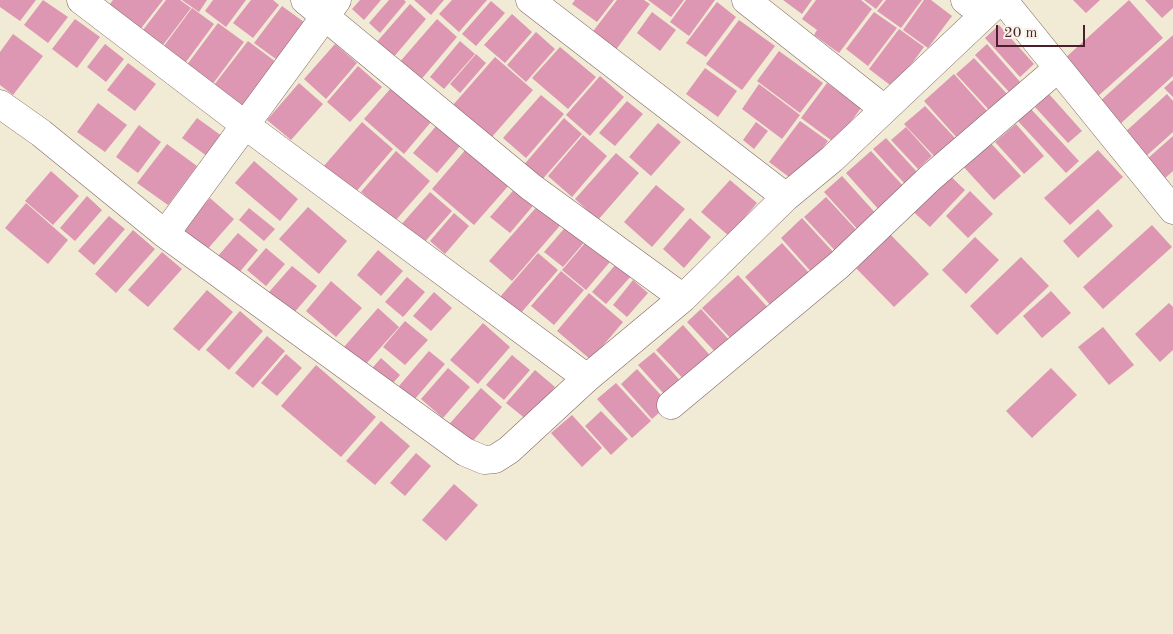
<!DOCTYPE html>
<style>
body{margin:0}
#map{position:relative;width:1173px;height:634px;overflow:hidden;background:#f1ead4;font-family:"Old Standard TT",serif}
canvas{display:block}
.scale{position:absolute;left:996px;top:25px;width:89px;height:22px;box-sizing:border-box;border:2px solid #4a1f2b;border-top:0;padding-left:6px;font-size:15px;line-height:18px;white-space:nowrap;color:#4a1f2b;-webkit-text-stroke:4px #f7f3e8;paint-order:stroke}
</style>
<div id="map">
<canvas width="1173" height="634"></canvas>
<div class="scale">20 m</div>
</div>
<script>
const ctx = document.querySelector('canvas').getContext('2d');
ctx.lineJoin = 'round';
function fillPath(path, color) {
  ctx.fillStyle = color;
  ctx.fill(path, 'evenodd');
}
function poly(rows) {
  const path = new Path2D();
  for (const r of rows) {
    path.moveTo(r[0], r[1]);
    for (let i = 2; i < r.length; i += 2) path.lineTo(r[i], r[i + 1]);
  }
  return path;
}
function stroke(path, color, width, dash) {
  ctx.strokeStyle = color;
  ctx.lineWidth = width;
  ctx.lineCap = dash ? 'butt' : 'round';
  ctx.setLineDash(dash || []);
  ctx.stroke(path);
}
fillPath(poly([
 [0,0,36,0,20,21,0,7],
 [43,0,68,17,48,43,24,25],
 [113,0,163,0,139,31,107,8],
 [166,0,180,0,191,8,163,45,143,30],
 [182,0,207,0,199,12],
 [213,0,246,0,226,27,205,11],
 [251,0,273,0,279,5,253,38,233,23],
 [360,0,381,0,364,20,352,9],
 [389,0,404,0,406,2,380,33,369,23],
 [414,0,444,0,431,15],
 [452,0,487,0,459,32,439,14],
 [575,0,614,0,597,22,572,4],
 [617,0,644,0,650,4,615,51,591,34],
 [648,0,684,0,671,17],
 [686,0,715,0,689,36,670,22],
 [783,0,812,0,802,14],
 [816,0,861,0,872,9,839,53,814,35,817,30,802,19],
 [864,0,883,0,876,9],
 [886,0,922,0,901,28,877,11],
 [924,0,931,0,952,16,928,48,903,30],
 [1073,0,1100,0,1086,13],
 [1129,0,1163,38,1097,97,1063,60],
 [1145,0,1173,0,1173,8,1162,18],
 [491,1,505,13,476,46,462,34],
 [717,2,736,17,706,57,686,43],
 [410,4,426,19,392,59,375,44],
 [282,6,312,28,284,65,254,43],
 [192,8,214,24,183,66,161,50],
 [652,12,676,30,660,51,637,33],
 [874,12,897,28,868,66,846,49],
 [512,14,532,32,505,63,484,45],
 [75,19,100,37,77,68,52,49],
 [437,19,457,37,419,82,398,64],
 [739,20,775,46,742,90,706,64],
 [218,23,244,42,212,85,186,66],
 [999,25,1034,64,1020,77,985,38],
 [899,29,924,47,894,88,869,69],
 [536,32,555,49,526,82,507,65],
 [13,34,43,56,13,95,0,85,0,52],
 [1173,35,1173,76,1119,125,1098,103],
 [248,41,280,65,247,109,214,85],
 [460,41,475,54,444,89,430,77],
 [105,44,124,59,106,82,87,67],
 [335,44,357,63,326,99,304,79],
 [987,44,1021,83,1010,93,975,55],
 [560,47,596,77,568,109,532,78],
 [779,51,823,83,800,113,757,81],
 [476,54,486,63,460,93,450,84],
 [495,57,533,90,491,138,453,105],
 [974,58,1008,95,990,111,956,74],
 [128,63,156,84,135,111,107,90],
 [358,66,382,87,350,122,327,102],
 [705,68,737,91,718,117,686,94],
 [954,74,988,112,958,139,924,101],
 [600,76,624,97,590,136,566,115],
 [1173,80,1173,97,1164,88],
 [299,83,323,104,291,140,267,120],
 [827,83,861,108,835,143,801,118],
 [759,84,800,115,782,139,742,109],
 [391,88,431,122,404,154,364,119],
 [1049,94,1082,131,1068,143,1035,107],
 [1167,94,1173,101,1173,132,1144,158,1123,134],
 [541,95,564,114,526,158,503,138],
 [627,101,643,114,615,146,599,133],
 [98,103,127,125,105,152,77,132],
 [925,106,955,138,935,157,904,124],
 [1030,108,1079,161,1066,173,1017,120],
 [197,118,226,139,211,159,182,138],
 [564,118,582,134,540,182,522,167],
 [800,121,828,141,797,183,769,162],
 [362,122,393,149,354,194,323,167],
 [756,122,768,131,754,149,743,140],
 [658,123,681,142,651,176,629,157],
 [1016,124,1044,156,1024,174,995,142],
 [139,125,161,142,138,173,116,157],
 [437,125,461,145,437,173,413,153],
 [906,127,932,156,918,169,891,140],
 [583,135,607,156,572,197,548,176],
 [1173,136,1173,171,1163,180,1146,160],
 [886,138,917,172,905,184,873,149],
 [988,140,1021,176,994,200,961,164],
 [167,144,197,166,168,205,137,183],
 [467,148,510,184,474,225,432,189],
 [1098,150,1123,177,1070,225,1044,198],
 [396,151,430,181,395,221,361,192],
 [871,151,905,188,880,211,846,173],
 [616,153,639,173,598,220,575,199],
 [254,161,298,199,280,221,235,183],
 [943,169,965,190,930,227,907,206],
 [51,171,79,196,53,225,25,201],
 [842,176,879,217,861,233,824,192],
 [730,180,757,203,729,236,701,212],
 [518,185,537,201,510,233,490,217],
 [656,185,685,209,652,247,624,222],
 [970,191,993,214,968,238,946,216],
 [430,192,452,211,422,245,400,226],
 [87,196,102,210,75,241,60,228],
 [826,197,862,236,840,256,804,217],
 [210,198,234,219,205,252,180,231],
 [541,202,564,221,512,281,489,261],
 [26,203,68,240,48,264,5,228],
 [308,207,347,241,319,274,279,239],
 [249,208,275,229,264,241,239,220],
 [1098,209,1113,226,1078,258,1063,241],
 [454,213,469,226,445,254,430,241],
 [109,216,125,229,94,265,78,251],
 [690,218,711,237,684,268,663,249],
 [802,218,836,255,814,275,781,238],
 [569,223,587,239,563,267,544,252],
 [1152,225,1172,247,1103,309,1083,287],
 [133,230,155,249,116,293,95,274],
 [887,231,929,274,894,307,852,264],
 [238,233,258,250,238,274,218,256],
 [591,236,615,256,586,290,562,270],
 [975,237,999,260,966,294,942,270],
 [782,243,811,275,773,308,745,277],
 [266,248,285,264,266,286,247,270],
 [378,250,403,271,381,296,357,275],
 [162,252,182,269,148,307,128,290],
 [538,253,558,270,520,314,500,297],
 [1021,257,1049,286,997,335,970,306],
 [617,263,632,275,606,304,592,292],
 [292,266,317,286,293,314,269,292],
 [561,271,584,290,554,325,531,306],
 [738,275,772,312,736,344,702,308],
 [407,277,425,292,403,317,385,302],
 [633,280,648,293,627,317,613,305],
 [331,281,362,308,336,337,306,311],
 [207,290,233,312,199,351,173,329],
 [1051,291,1071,313,1042,338,1023,316],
 [434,292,452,308,431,331,413,316],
 [589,293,623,322,591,360,557,331],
 [1169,303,1173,307,1173,350,1160,362,1135,334],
 [378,308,399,327,365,365,344,347],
 [701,309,732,343,718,355,687,322],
 [240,311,263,331,229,370,206,350],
 [405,321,428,340,405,365,383,347],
 [483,323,510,347,478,384,450,360],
 [683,325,716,362,690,386,656,350],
 [1103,327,1134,365,1109,385,1078,347],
 [267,336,285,351,253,388,235,373],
 [429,351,445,364,414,400,399,386],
 [654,352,688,389,672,403,638,365],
 [286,354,302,368,277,396,261,383],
 [512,355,530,370,504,400,486,385],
 [381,358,400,375,387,390,368,373],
 [316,365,376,417,341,457,281,406],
 [448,368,470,387,443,418,421,399],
 [1051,368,1077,395,1032,438,1006,411],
 [637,369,669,404,652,419,621,384],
 [535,370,555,387,527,420,506,403],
 [616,383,651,421,632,438,597,399],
 [481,388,502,407,467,448,445,429],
 [601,411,628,439,611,455,585,426],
 [572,415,602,448,582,467,551,433],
 [381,421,410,446,375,485,346,461],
 [416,453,431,466,405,496,390,483],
 [454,484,478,505,446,541,422,520]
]), '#dd97b2');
const minor = poly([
 [81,0,245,125,587,378],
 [305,0,531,187,683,298],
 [530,0,786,197],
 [746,0,884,109],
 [965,0,984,15],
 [1003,0,1173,210],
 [0,104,41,133,165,234,465,452,484,460,495,459,509,450,587,378,683,298,786,197,832,159,1000,0],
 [165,234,337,0],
 [671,405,839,265,930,178,1057,69]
]);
stroke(minor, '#846666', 29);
stroke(minor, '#fff', 28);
</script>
